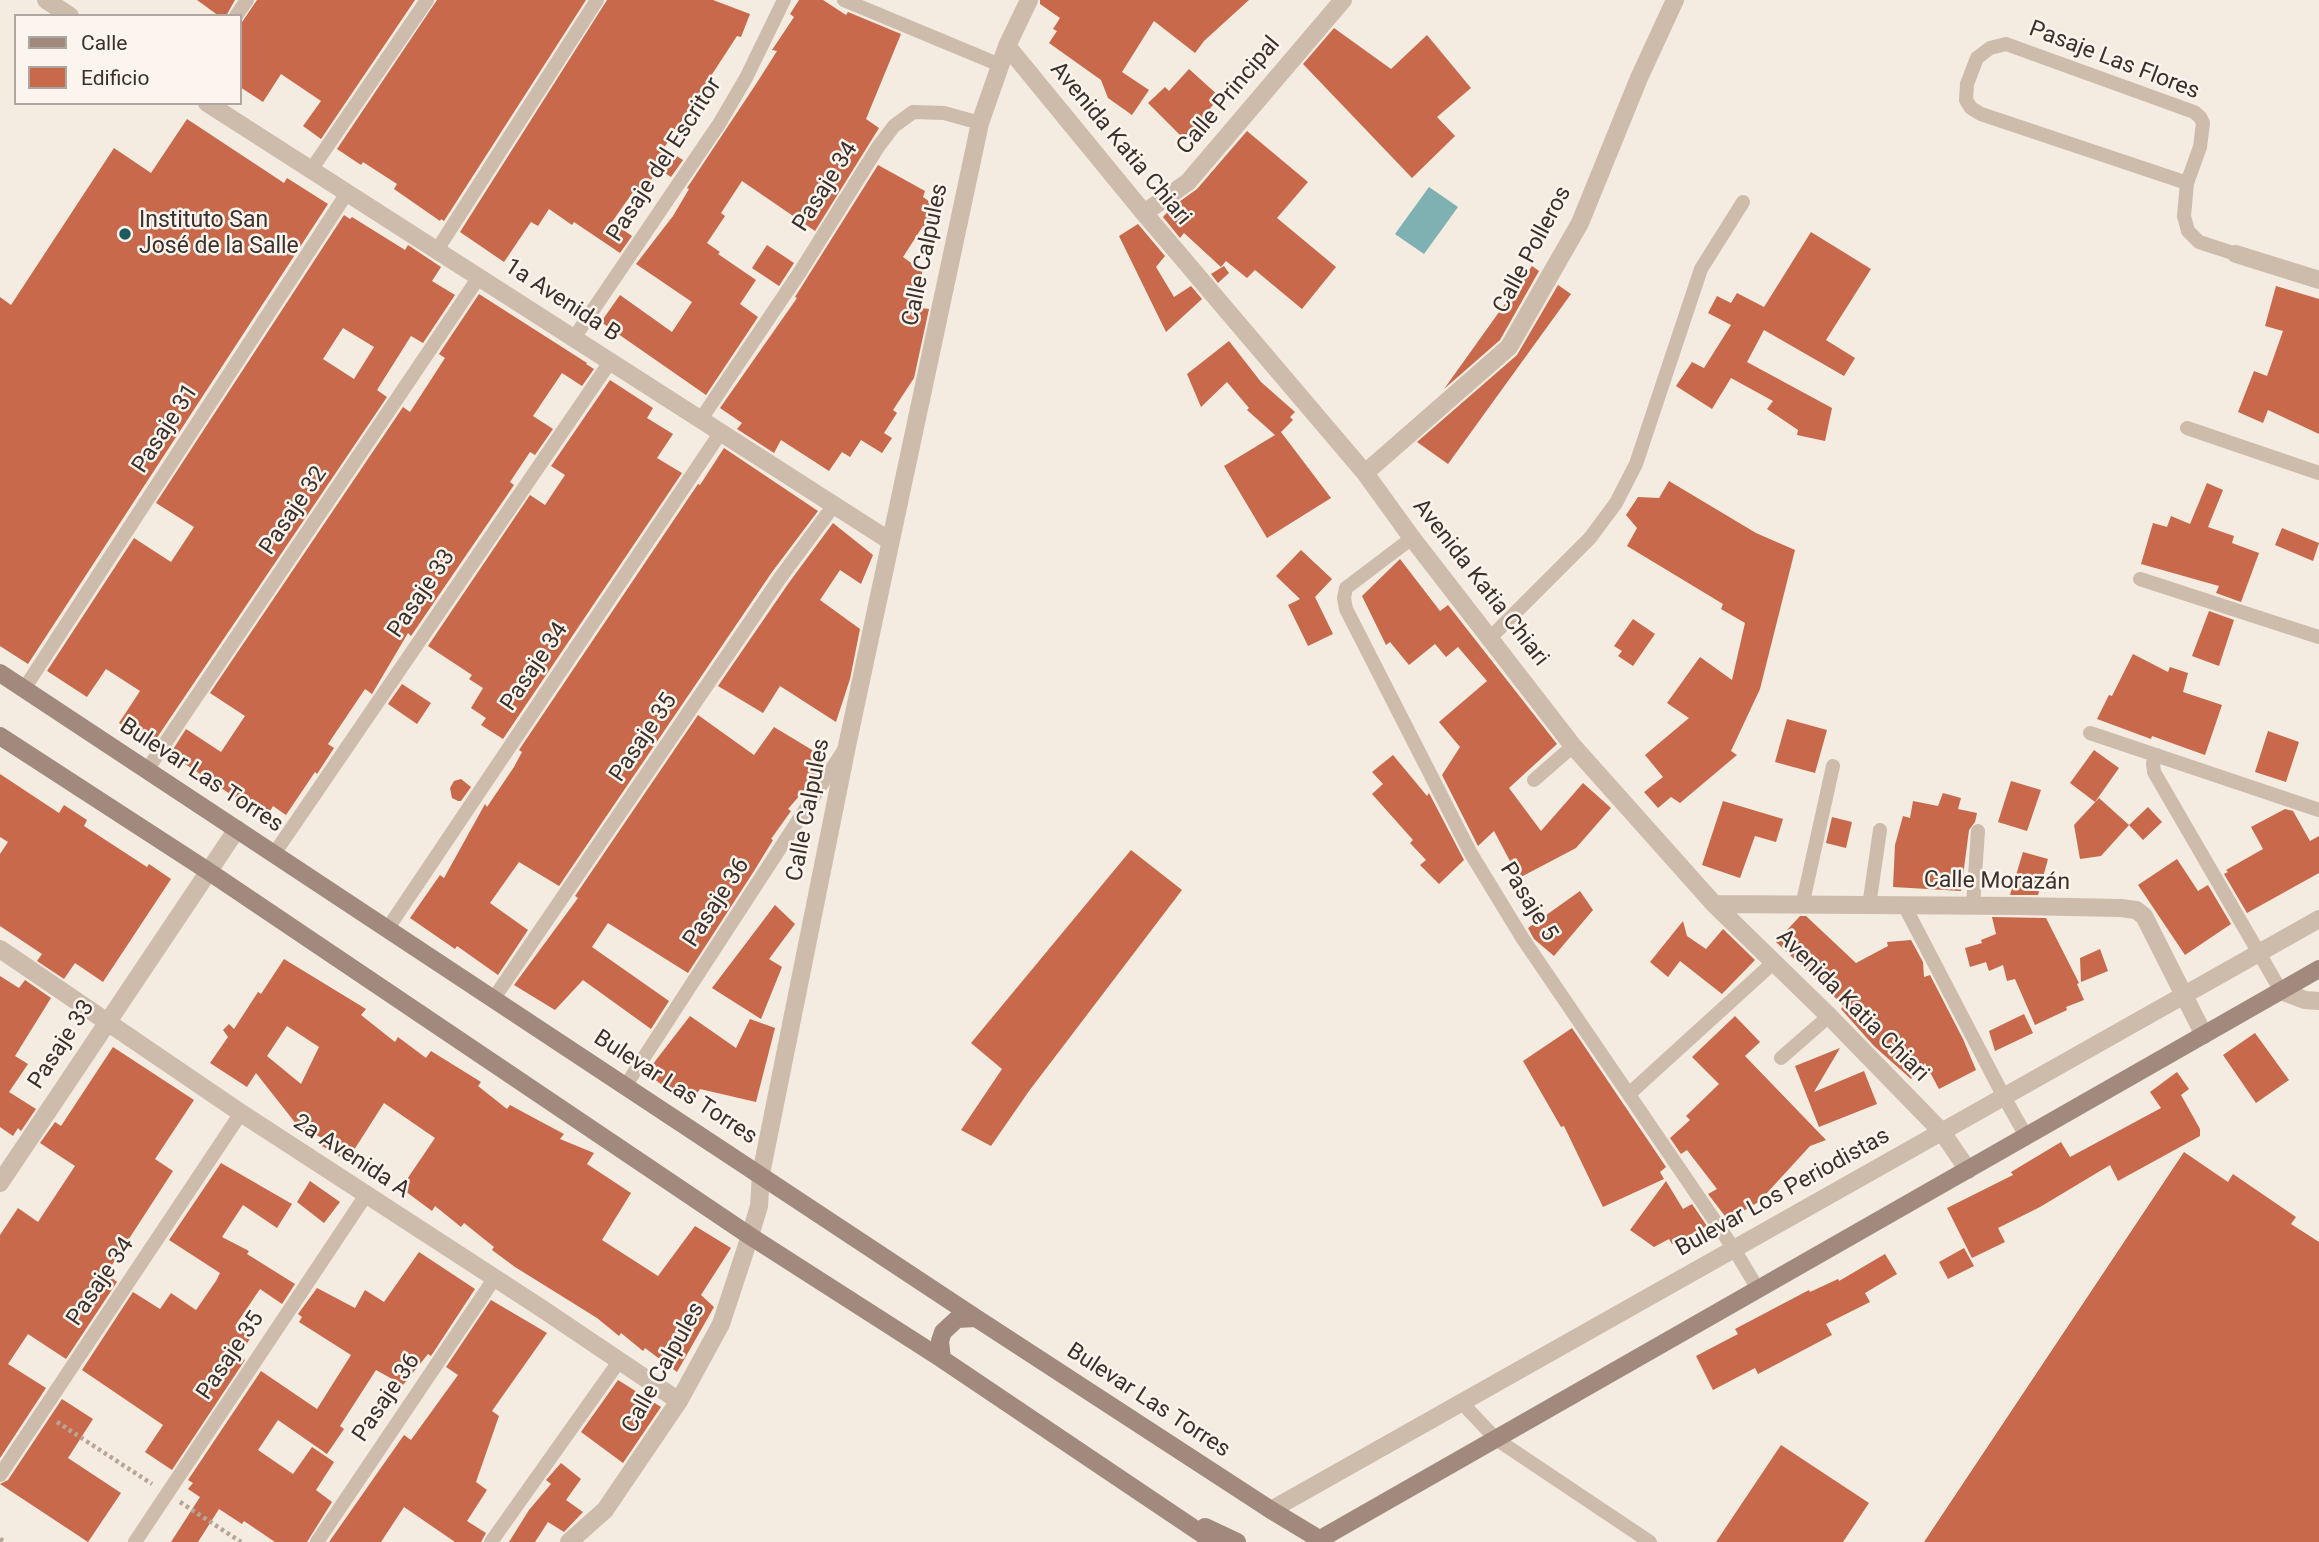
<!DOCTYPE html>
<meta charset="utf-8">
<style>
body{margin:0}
#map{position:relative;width:2319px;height:1542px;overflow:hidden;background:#f4ebe1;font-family:Roboto,sans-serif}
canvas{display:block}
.legend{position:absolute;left:14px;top:14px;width:228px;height:91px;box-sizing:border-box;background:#fbf5ee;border:2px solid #aea6a0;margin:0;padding:9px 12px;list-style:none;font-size:21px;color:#3b302b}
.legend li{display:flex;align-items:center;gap:14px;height:35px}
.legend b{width:35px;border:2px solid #aea6a0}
</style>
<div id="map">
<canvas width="2319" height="1542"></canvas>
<ul class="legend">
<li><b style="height:9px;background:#a18a7d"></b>Calle</li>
<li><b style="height:19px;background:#c8694b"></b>Edificio</li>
</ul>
</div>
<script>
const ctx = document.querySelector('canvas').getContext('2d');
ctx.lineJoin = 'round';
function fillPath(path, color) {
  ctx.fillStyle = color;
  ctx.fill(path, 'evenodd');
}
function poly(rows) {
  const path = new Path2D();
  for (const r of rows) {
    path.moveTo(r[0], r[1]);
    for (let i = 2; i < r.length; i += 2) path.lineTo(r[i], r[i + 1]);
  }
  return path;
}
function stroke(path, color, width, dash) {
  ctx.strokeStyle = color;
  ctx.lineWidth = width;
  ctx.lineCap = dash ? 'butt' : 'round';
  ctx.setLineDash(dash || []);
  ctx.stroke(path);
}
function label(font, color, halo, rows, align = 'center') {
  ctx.font = font + ' Roboto,sans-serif';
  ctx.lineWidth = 5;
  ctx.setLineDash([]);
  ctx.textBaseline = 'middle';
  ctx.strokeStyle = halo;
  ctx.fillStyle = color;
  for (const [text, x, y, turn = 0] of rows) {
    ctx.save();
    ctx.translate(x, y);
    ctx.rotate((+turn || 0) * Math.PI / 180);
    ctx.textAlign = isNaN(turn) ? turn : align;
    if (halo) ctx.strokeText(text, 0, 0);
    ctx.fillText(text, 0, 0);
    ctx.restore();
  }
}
fillPath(poly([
 [1429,187,1458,207,1424,254,1395,234]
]), '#7fb0b2');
fillPath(poly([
 [197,0,235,0,226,16,219,16],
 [257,0,415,0,321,139,303,126,321,101,281,74,263,102,240,87,240,25],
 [437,0,586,0,444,221,441,219,440,221,394,189,397,184,363,162,361,165,337,149],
 [607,0,713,0,750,14,741,37,737,36,664,148,683,160,671,177,659,169,639,196,633,192,612,222,632,236,620,253,574,222,572,225,549,209,538,226,531,222,504,262,460,232],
 [799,0,823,0,846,15,848,12,901,34,866,119,879,128,815,231,742,181,721,213,725,216,707,243,720,252,718,254,756,280,740,304,758,317,706,395,601,322,620,295,672,332,692,302,636,264,673,216,689,189,687,188,758,81,777,51,772,50,794,17,790,14],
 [1040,0,1249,0,1204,41,1195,53,1154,21,1122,72,1149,90,1132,115,1108,98,1101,80,1049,43,1057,31,1053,29,1060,18,1040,4],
 [1334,28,1391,69,1427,35,1471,88,1437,117,1455,136,1412,178,1303,64],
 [1189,69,1220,97,1199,121,1201,124,1185,140,1148,103,1165,87,1169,91],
 [187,119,284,183,287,178,328,204,28,664,0,646,0,297,11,305,114,148,151,173],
 [1247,131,1308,182,1277,218,1336,267,1302,309,1255,270,1247,278,1226,261,1221,267,1184,233,1180,238,1163,217,1172,207,1197,189],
 [878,165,925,191,923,197,937,207,927,228,923,226,903,257,922,271,922,308,929,309,914,378,893,410,897,413,884,433,892,438,882,453,861,440,850,457,842,452,829,471,781,440,774,453,737,429,742,423,720,408,797,298,795,297],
 [344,215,350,219,352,217,405,250,408,245,441,267,432,281,455,295,423,343,411,336,377,390,387,397,152,745,119,723,140,691,106,669,87,697,47,671,134,538,171,562,194,527,156,503],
 [343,328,374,347,354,379,323,359],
 [1138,224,1165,256,1156,267,1174,297,1191,286,1202,299,1166,332,1119,236],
 [1811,232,1871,269,1826,340,1855,358,1844,376,1764,330,1747,362,1832,408,1825,441,1797,435,1798,430,1767,409,1773,401,1731,378,1712,409,1676,386,1692,362,1704,368,1731,325,1708,313,1717,296,1731,303,1737,293,1764,307],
 [767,245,794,263,779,286,752,268],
 [1224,266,1229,273,1218,283,1211,274],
 [1532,266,1539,271,1500,340,1444,389],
 [1558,285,1571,294,1448,464,1417,442,1517,355],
 [2276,286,2319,299,2319,434,2268,410,2263,423,2238,412,2254,371,2267,376,2283,331,2265,326],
 [479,294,587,363,586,364,594,369,582,386,562,373,533,416,553,429,535,455,530,452,510,482,514,485,411,636,408,633,372,694,365,689,328,744,334,748,317,774,315,772,286,815,273,806,266,818,170,754,186,729,221,752,245,716,210,693,403,407,410,412,445,358,439,354],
 [1229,341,1261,382,1295,412,1290,417,1293,420,1281,432,1331,498,1267,538,1224,466,1275,435,1247,410,1249,408,1227,382,1201,407,1187,374],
 [610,380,653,408,647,418,673,434,657,458,682,473,503,739,481,725,486,718,471,708,483,688,469,679,472,675,428,646,530,495,545,505,565,475,551,466],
 [724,448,818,511,772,572,559,886,519,862,490,903,528,930,498,975,457,946,455,949,410,918,440,875,444,878,485,804,487,807,514,767,522,752,519,750,698,484,700,485],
 [1669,481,1756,533,1795,550,1760,689,1731,751,1737,755,1680,803,1671,797,1658,808,1644,792,1663,777,1645,755,1689,718,1667,703,1700,657,1732,680,1745,623,1721,609,1723,604,1627,546,1637,528,1626,515,1638,497,1659,498],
 [2207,483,2223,490,2208,527,2234,536,2232,543,2259,553,2241,602,2216,593,2219,586,2141,564,2153,523,2167,527,2171,516,2190,524],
 [833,523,873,555,861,584,840,570,820,600,860,629,850,679,836,722,780,686,763,713,718,686,788,584],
 [2282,528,2319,543,2313,561,2275,545],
 [1301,550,1332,579,1315,597,1333,634,1308,646,1288,605,1300,599,1276,576],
 [1400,559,1440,611,1448,605,1557,744,1509,788,1541,831,1583,783,1611,808,1576,848,1519,878,1494,831,1478,846,1442,775,1460,747,1439,722,1487,681,1458,647,1446,657,1435,644,1409,665,1390,642,1386,645,1362,596],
 [2209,611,2234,620,2219,666,2192,656],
 [1633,619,1655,634,1633,666,1618,656,1622,651,1614,646],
 [2133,654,2168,672,2170,667,2188,673,2183,692,2222,705,2205,755,2152,736,2151,739,2097,719,2109,695,2112,696],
 [402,684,431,703,417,724,388,704],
 [698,715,754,755,774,727,827,759,812,781,788,809,791,811,771,839,773,840,754,871,688,973,608,923,592,947,669,1001,651,1029,583,980,555,1010,514,985,578,898,575,896],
 [1787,719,1827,730,1815,773,1775,762],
 [2268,731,2299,742,2286,782,2255,772],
 [2094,750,2119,768,2095,802,2070,783],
 [1393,755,1427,796,1429,793,1464,860,1439,884,1420,865,1426,860,1410,843,1413,840,1372,794,1383,784,1372,772],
 [0,774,59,813,64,805,87,820,84,826,147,867,149,864,171,879,103,982,75,963,64,979,37,961,42,954,0,926,0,854,8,842,0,837],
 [461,779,471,787,461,801,458,801,452,798,450,788,454,781],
 [2011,781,2041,790,2027,831,1998,822],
 [1943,793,1961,798,1958,809,1977,813,1975,822,1969,830,1961,891,1893,887,1895,845,1903,816,1910,818,1913,801,1938,806],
 [2099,798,2129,825,2101,856,2080,859,2074,825],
 [1723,801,1783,819,1776,842,1755,836,1740,878,1702,865],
 [2148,807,2162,822,2143,840,2129,825],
 [2285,809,2293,811,2310,841,2319,836,2319,873,2247,913,2224,874,2228,872,2226,870,2263,849,2251,827],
 [1832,817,1852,822,1846,848,1826,843],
 [1131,850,1182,890,1029,1091,991,1146,961,1130,1002,1069,971,1043],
 [2023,852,2048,859,2038,895,2010,895],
 [2177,859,2198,891,2208,885,2231,924,2185,955,2138,885],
 [1580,891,1593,910,1554,956,1534,939,1528,928],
 [775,905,795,924,769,959,782,967,761,1019,712,988],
 [1800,916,1806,916,1856,963,1888,946,1887,942,1911,940,1923,962,1924,977,1930,975,1963,1039,1976,1070,1939,1089,1925,1063,1911,1079,1874,1046,1841,1009,1844,1006,1776,942],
 [1992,917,2046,918,2079,983,2077,984,2084,1000,2066,1007,2067,1010,2035,1025,2015,979,2007,981,2003,965,1989,971,1986,962,1970,967,1965,948,1982,943,1981,940,1996,934],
 [1683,921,1687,936,1706,949,1723,929,1755,960,1722,994,1680,961,1668,977,1650,962],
 [2100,949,2108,971,2081,982,2080,958],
 [284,959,366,1009,361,1015,395,1042,398,1037,426,1058,431,1051,481,1082,478,1086,507,1109,510,1105,534,1118,564,1134,560,1139,594,1153,587,1164,631,1193,602,1240,658,1276,695,1226,731,1248,701,1295,714,1307,677,1372,645,1348,643,1351,621,1333,619,1336,597,1318,515,1267,492,1250,494,1247,464,1223,461,1227,435,1206,432,1211,401,1188,435,1138,384,1103,347,1161,322,1146,326,1140,297,1125,256,1073,247,1087,210,1063,228,1037,223,1030,229,1024,234,1029,258,992,261,994],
 [287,1026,319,1047,301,1084,267,1056],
 [0,976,19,988,25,980,51,998,15,1056,28,1064,9,1092,36,1109,21,1131,18,1128,13,1136,0,1127],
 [2024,1014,2033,1033,1995,1051,1989,1031],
 [690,1016,736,1048,750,1019,775,1028,756,1102,700,1089,689,1105,646,1073],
 [1735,1016,1760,1042,1745,1056,1826,1140,1810,1146,1766,1194,1767,1197,1728,1220,1708,1194,1717,1189,1687,1150,1681,1154,1670,1138,1690,1120,1686,1116,1719,1084,1692,1057],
 [1572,1028,1666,1167,1660,1172,1664,1179,1603,1207,1564,1126,1561,1127,1523,1061],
 [2255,1033,2289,1080,2256,1103,2223,1055],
 [113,1047,194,1100,155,1159,173,1171,110,1268,116,1272,112,1278,117,1282,66,1359,28,1334,8,1364,46,1388,0,1458,0,1235,18,1208,38,1222,75,1166,40,1143,55,1122,61,1126],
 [1840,1048,1814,1092,1864,1071,1877,1104,1819,1127,1795,1066],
 [2177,1072,2189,1089,2181,1095,2200,1129,2200,1136,2118,1181,2110,1165,2040,1207,1998,1228,2005,1242,1972,1258,1947,1208,2013,1175,2011,1172,2061,1142,2070,1157,2161,1108,2150,1092],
 [2184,1152,2228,1182,2233,1174,2296,1217,2291,1224,2319,1242,2319,1542,1924,1542],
 [221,1163,292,1204,277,1228,243,1205,222,1237,249,1251,247,1254,295,1284,282,1304,260,1289,235,1326,251,1337,239,1356,245,1360,172,1470,145,1452,163,1425,82,1370,133,1292,160,1309,171,1293,196,1310,216,1281,220,1273,169,1240],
 [310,1181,340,1202,324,1223,297,1202],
 [1666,1181,1683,1209,1692,1204,1707,1226,1672,1244,1669,1239,1654,1247,1630,1230],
 [1964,1248,1974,1266,1948,1279,1939,1262],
 [419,1252,475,1289,431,1356,428,1354,403,1385,376,1370,340,1426,344,1429,327,1454,278,1420,258,1450,293,1474,312,1447,334,1462,316,1490,332,1502,307,1542,275,1542,244,1521,242,1524,219,1509,198,1542,171,1542,200,1497,188,1489,193,1483,188,1480,261,1371,317,1409,351,1355,299,1322,302,1317,298,1314,317,1288,355,1308,365,1290,384,1302],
 [1885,1254,1897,1274,1865,1293,1870,1302,1826,1324,1832,1335,1758,1374,1755,1368,1713,1390,1696,1356,1738,1334,1735,1329,1809,1290,1810,1292,1838,1279,1839,1281],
 [491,1300,547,1333,492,1411,499,1416,476,1482,487,1490,467,1521,486,1533,481,1542,455,1542,404,1507,381,1542,329,1542,404,1435,411,1440,458,1375,446,1367],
 [618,1380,661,1407,623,1463,581,1432],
 [62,1399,93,1419,68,1458,121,1493,88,1542,0,1484,8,1480],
 [1781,1445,1869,1503,1843,1542,1716,1542],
 [561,1463,581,1479,566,1500,583,1512,564,1532,548,1522,535,1542,509,1542,529,1510,551,1484,546,1480]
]), '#c8694b');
stroke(poly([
 [57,1422,152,1484],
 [180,1502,241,1542],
 [0,1539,5,1542]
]), '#b9a596', 4.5, [3.5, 3.5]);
stroke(poly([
 [844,0,1000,65],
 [236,16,247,0],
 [311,170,427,0],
 [2187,183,1981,114,1971,108,1966,100,1967,84,1977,58,1990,48,2006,44,2194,112,2200,117,2203,123,2200,147,2187,183,2184,216,2188,231,2199,242,2236,254],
 [437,250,597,0],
 [574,338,719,124,746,78,784,0],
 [701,419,800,272,878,147,894,126,913,112,944,113,980,123],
 [2187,428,2319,473],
 [1412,538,1346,588,1344,598,1346,609,1470,852,1523,939,1734,1249,1758,1289],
 [2140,579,2319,637],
 [1491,637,1590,538,1616,503,1636,464,1701,269,1743,202],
 [24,689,347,193],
 [2090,733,2319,810],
 [2157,755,2153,763,2154,772,2281,991],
 [147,770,479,277],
 [1534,780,1573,746],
 [274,854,610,362],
 [1904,905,2004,1097,2026,1136],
 [1973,905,1978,831],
 [1802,906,1833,766],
 [1869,906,1880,830],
 [388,928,721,432],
 [494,998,780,578,834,505],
 [1781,1058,1829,1016],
 [626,1085,844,750],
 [1629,1094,1774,962],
 [1462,1403,1496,1439,1650,1542],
 [0,1475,241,1113],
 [135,1542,366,1195],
 [317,1542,494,1279],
 [491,1542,620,1360]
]), '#cdbbac', 14);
stroke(poly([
 [46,0,70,16],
 [1007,46,1144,213,1365,473,1412,538,1573,746,1714,904,1829,1016,1942,1132,1968,1170],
 [207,103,890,541],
 [1144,213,1188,182,1343,0],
 [2236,254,2319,280],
 [1365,473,1509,347,1580,223,1639,78,1675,0],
 [1714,904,2018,906,2121,908,2136,910,2144,916,2204,1035],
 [0,949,241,1113,541,1308,679,1401],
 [2281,991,2305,1000,2319,1001],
 [0,1183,237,829],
 [1271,1510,2319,919],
 [569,1542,605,1510,679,1401,721,1324,750,1236,759,1206,761,1174,847,746,980,123,1007,46,1029,0]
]), '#cdbbac', 18);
stroke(poly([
 [0,673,976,1318,1271,1510,1324,1542],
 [0,736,208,871,750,1236,942,1359,1214,1542],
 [942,1359,940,1341,943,1332,957,1319,976,1318],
 [1205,1527,1237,1542],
 [1315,1542,2319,969]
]), '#a18a7d', 18);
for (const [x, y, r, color] of [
 [125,234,7,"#1f5a5e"]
]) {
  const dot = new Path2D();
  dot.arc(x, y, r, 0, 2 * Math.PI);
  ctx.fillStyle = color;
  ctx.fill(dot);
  stroke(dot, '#fbf5ee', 2.5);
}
label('23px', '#3b302b', '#fbf5ee', [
 ["Pasaje Las Flores",2114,61,21],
 ["Calle Principal",1229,96,-50],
 ["Avenida Katia Chiari",1120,144,50],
 ["Pasaje del Escritor",665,160,-57],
 ["Pasaje 34",826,187,-58],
 ["Calle Polleros",1533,250,-62],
 ["Calle Calpules",926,255,-78],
 ["1a Avenida B",562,301,33],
 ["Pasaje 31",166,429,-57],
 ["Pasaje 32",294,511,-56],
 ["Avenida Katia Chiari",1480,583,52],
 ["Pasaje 33",422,594,-56],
 ["Pasaje 34",535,667,-56],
 ["Pasaje 35",644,738,-56],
 ["Bulevar Las Torres",201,776,33],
 ["Calle Calpules",809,810,-79],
 ["Calle Morazán",1997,882,1],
 ["Pasaje 5",1528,902,58],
 ["Pasaje 36",717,903,-57],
 ["Avenida Katia Chiari",1852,1006,45],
 ["Pasaje 33",62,1045,-57],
 ["Bulevar Las Torres",675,1088,33],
 ["2a Avenida A",351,1157,33],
 ["Bulevar Los Periodistas",1783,1193,-29],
 ["Pasaje 34",101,1282,-56],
 ["Pasaje 35",231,1356,-56],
 ["Calle Calpules",664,1368,-61],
 ["Pasaje 36",387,1398,-56],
 ["Bulevar Las Torres",1148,1401,33]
]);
label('23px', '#3b302b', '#fbf5ee', [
 ["Instituto San",139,221],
 ["José de la Salle",139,247]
], 'left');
</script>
